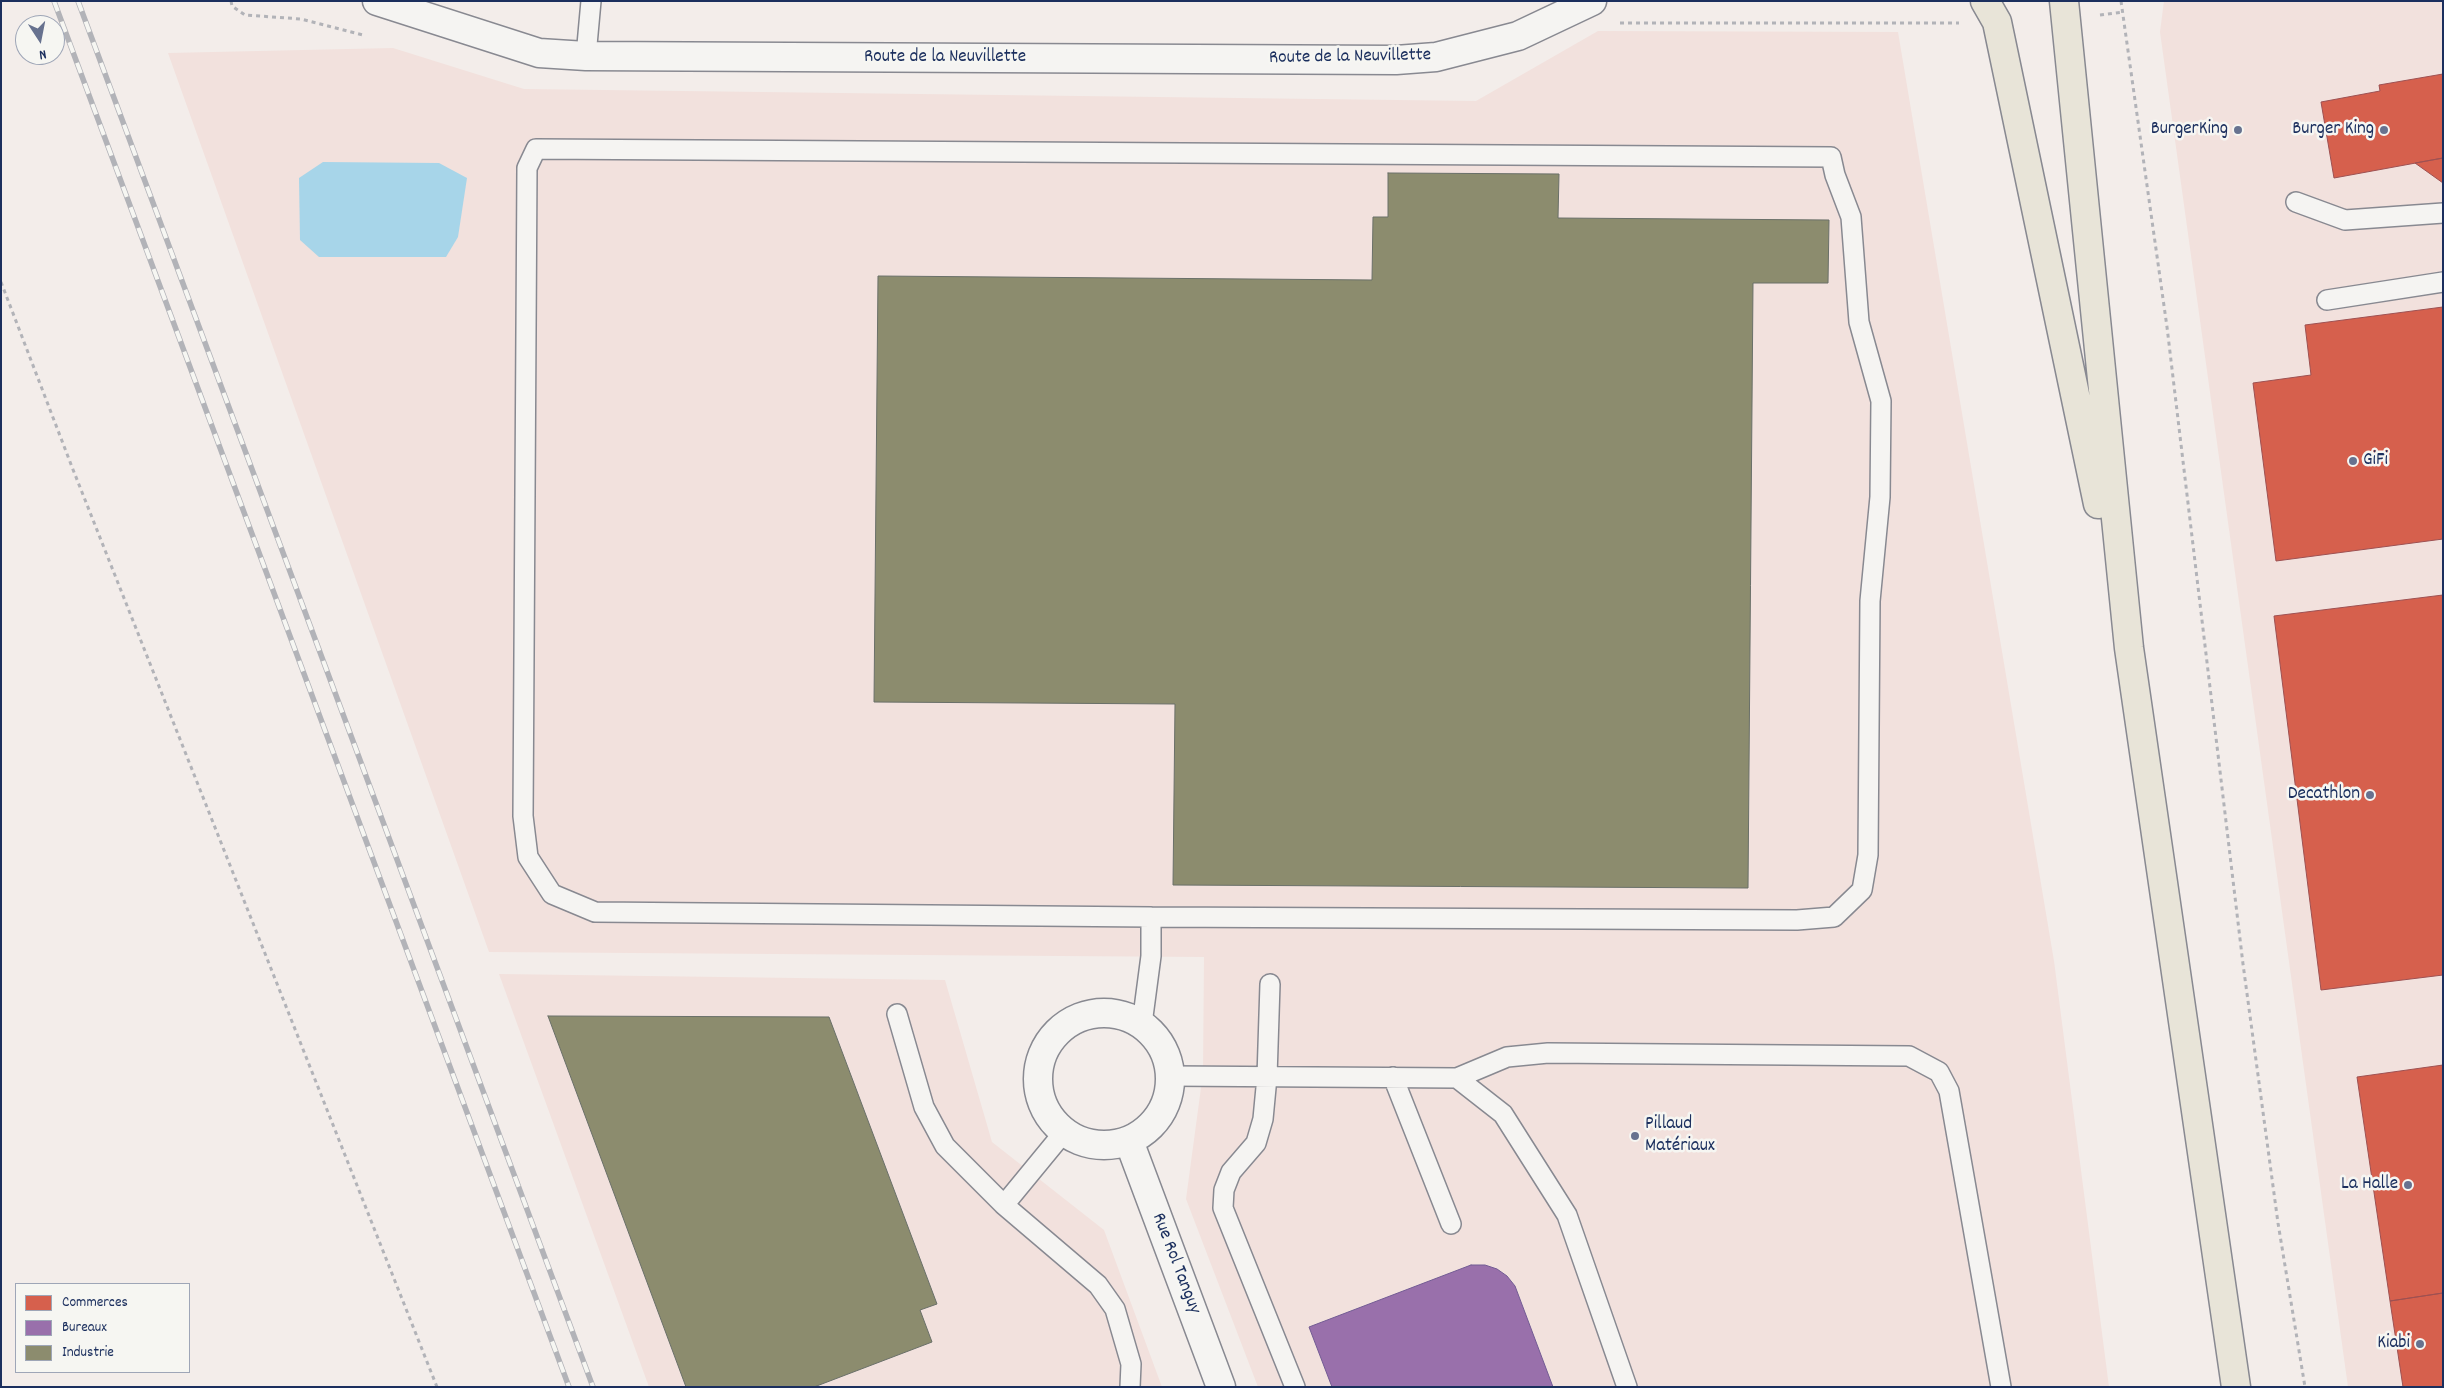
<!DOCTYPE html>
<meta charset="utf-8">
<style>
body{margin:0}
#map{position:relative;width:2444px;height:1388px;overflow:hidden;background:#f3edea;font-family:Dekko,sans-serif}
canvas{display:block}
.frame{position:absolute;inset:0;border:2px solid #1b2f5e;pointer-events:none}
.legend{position:absolute;left:15px;top:1283px;width:175px;height:90px;box-sizing:border-box;background:#f6f6f2;border:1px solid #9ea6b7;margin:0;padding:6px 9px;list-style:none;font-size:15px;color:#1b2f5e}
.legend li{display:flex;align-items:center;gap:10px;height:25px}
.legend b{width:25px;border:1px solid #9ea6b7}
.north{position:absolute;left:15px;top:15px;width:50px;height:50px;box-sizing:border-box;background:#f6f6f2;border:1px solid #9ea6b7;border-radius:50%;rotate:169deg;font-size:14px;font-weight:700;line-height:20px;text-align:center;color:#1b2f5e}
.north::after{content:'';display:block;margin:auto;width:18px;height:22px;background:#67728f;clip-path:polygon(50% 0,100% 100%,50% 72%,0 100%)}
</style>
<div id="map">
<canvas width="2444" height="1388"></canvas>
<div class="frame"></div>
<ul class="legend">
<li><b style="height:14px;background:#d6604d"></b>Commerces</li>
<li><b style="height:14px;background:#9970ab"></b>Bureaux</li>
<li><b style="height:14px;background:#8c8c6e"></b>Industrie</li>
</ul>
<div class="north">N</div>
</div>
<script>
const ctx = document.querySelector('canvas').getContext('2d');
ctx.lineJoin = 'round';
function fillPath(path, color) {
  ctx.fillStyle = color;
  ctx.fill(path, 'evenodd');
}
function poly(rows) {
  const path = new Path2D();
  for (const r of rows) {
    if (r.length === 3) {
      path.moveTo(r[0] + r[2], r[1]);
      path.arc(r[0], r[1], r[2], 0, 2 * Math.PI);
      continue;
    }
    path.moveTo(r[0], r[1]);
    for (let i = 2; i < r.length; i += 2) path.lineTo(r[i], r[i + 1]);
  }
  return path;
}
function stroke(path, color, width, dash) {
  ctx.strokeStyle = color;
  ctx.lineWidth = width;
  ctx.lineCap = dash ? 'butt' : 'round';
  ctx.setLineDash(dash || []);
  ctx.stroke(path);
}
function label(font, color, halo, rows, align = 'center') {
  ctx.font = font + ' Dekko,sans-serif';
  ctx.lineWidth = 5;
  ctx.setLineDash([]);
  ctx.textBaseline = 'middle';
  ctx.strokeStyle = halo;
  ctx.fillStyle = color;
  for (const [text, x, y, turn = 0] of rows) {
    ctx.save();
    ctx.translate(x, y);
    ctx.rotate((+turn || 0) * Math.PI / 180);
    ctx.textAlign = isNaN(turn) ? turn : align;
    if (halo) ctx.strokeText(text, 0, 0);
    ctx.fillText(text, 0, 0);
    ctx.restore();
  }
}
fillPath(poly([
 [2164,1,2443,1,2443,1387,2348,1387,2160,32],
 [1598,31,1898,32,2054,961,2109,1387,1258,1387,1186,1199,1203,1073,1204,957,489,952,168,53,393,48,524,89,1476,101],
 [499,974,945,980,992,1142,1104,1230,1162,1387,649,1387]
]), '#f2e1dd');
fillPath(poly([
 [323,162,439,163,467,178,458,237,446,257,319,257,300,240,299,178]
]), '#a7d5e9');
const shops = poly([
 [2443,74,2443,158,2334,178,2321,102,2380,91,2379,85,2443,74],
 [2443,158,2443,183,2415,163,2443,158],
 [2443,307,2443,539,2276,561,2253,383,2311,375,2305,325,2443,307],
 [2443,595,2443,975,2321,990,2274,616,2443,595],
 [2443,1065,2443,1293,2390,1301,2357,1077,2443,1065],
 [2443,1293,2443,1387,2403,1387,2390,1301,2443,1293]
]);
fillPath(shops, '#d6604d');
stroke(shops, '#9e5152', 1);
const offices = poly([
 [1471,1265,1485,1265,1497,1269,1507,1276,1515,1286,1553,1387,1332,1387,1309,1327,1471,1265]
]);
fillPath(offices, '#9970ab');
stroke(offices, '#735c94', 1);
const industry = poly([
 [1388,173,1559,174,1558,218,1829,220,1828,283,1753,283,1748,888,1173,885,1175,704,874,702,878,276,1372,280,1373,217,1388,217,1388,173],
 [548,1016,829,1017,937,1304,920,1310,932,1342,814,1387,686,1387,548,1016]
]);
fillPath(industry, '#8c8c6e');
stroke(industry, '#6a7069', 1);
const lane = poly([
 [586,56,591,1],
 [2296,202,2345,220,2443,213],
 [2327,300,2443,282],
 [1270,984,1267,1077,1263,1119,1256,1143,1231,1172,1224,1190,1223,1208,1295,1387],
 [897,1014,924,1107,945,1146,1004,1205,1064,1132],
 [1142,1024,1151,956,1151,917,595,912,552,894,528,857,523,816,527,168,536,149,1831,157,1835,175,1851,217,1859,322,1881,401,1880,497,1870,601,1868,855,1862,890,1834,917,1797,920,1151,917],
 [1171,1076,1457,1078,1507,1057,1548,1053,1909,1056,1939,1072,1949,1091,2001,1387],
 [1393,1077,1451,1224],
 [1457,1078,1503,1114,1567,1215,1627,1387],
 [1004,1205,1098,1285,1115,1309,1131,1364,1130,1387]
]);
const street = poly([
 [377,1,539,53,586,56,1396,60,1436,57,1518,36,1592,1],
 [1104,1079,66],
 [1129,1141,1221,1387]
]);
const primary = poly([
 [1985,1,1997,22,2098,504],
 [2064,1,2129,648,2236,1387]
]);
stroke(lane, '#888991', 22);
stroke(street, '#888991', 31);
stroke(primary, '#888991', 31);
stroke(poly([
 [231,1,232,6,245,15,301,19,363,35],
 [2121,1,2167,327,2243,964,2278,1223,2305,1387],
 [2100,15,2123,12],
 [1620,23,1959,23],
 [1,282,72,467,437,1387]
]), '#b2b3b8', 3, [4, 4]);
stroke(lane, '#f5f4f2', 19);
stroke(street, '#f5f4f2', 28);
stroke(primary, '#e8e4d8', 28);
const rail = poly([
 [54,1,569,1387],
 [78,1,593,1387]
]);
stroke(rail, '#b2b3b8', 5.5);
stroke(rail, '#f6f6f2', 4, [11]);
for (const [x, y, r, color] of [
 [2238,130,5,"#67728f"],
 [2384,130,5,"#67728f"],
 [2353,461,5,"#67728f"],
 [2370,795,5,"#67728f"],
 [1635,1136,5,"#67728f"],
 [2408,1185,5,"#67728f"],
 [2420,1344,5,"#67728f"]
]) {
  const dot = new Path2D();
  dot.arc(x, y, r, 0, 2 * Math.PI);
  ctx.fillStyle = color;
  ctx.fill(dot);
  stroke(dot, '#f6f6f2', 2);
}
label('19px', '#1b2f5e', '#f6f6f2', [
 ["Route de la Neuvillette",945,58],
 ["Route de la Neuvillette",1350,58,-1],
 ["Rue Rol Tanguy",1175,1264,69]
]);
label('19px', '#1b2f5e', '#f6f6f2', [
 ["BurgerKing",2228,130],
 ["Burger King",2374,130],
 ["GiFi",2363,461,"left"],
 ["Decathlon",2360,795],
 ["Pillaud",1645,1125,"left"],
 ["Matériaux",1645,1147,"left"],
 ["La Halle",2398,1185],
 ["Kiabi",2410,1344]
], 'right');
</script>
